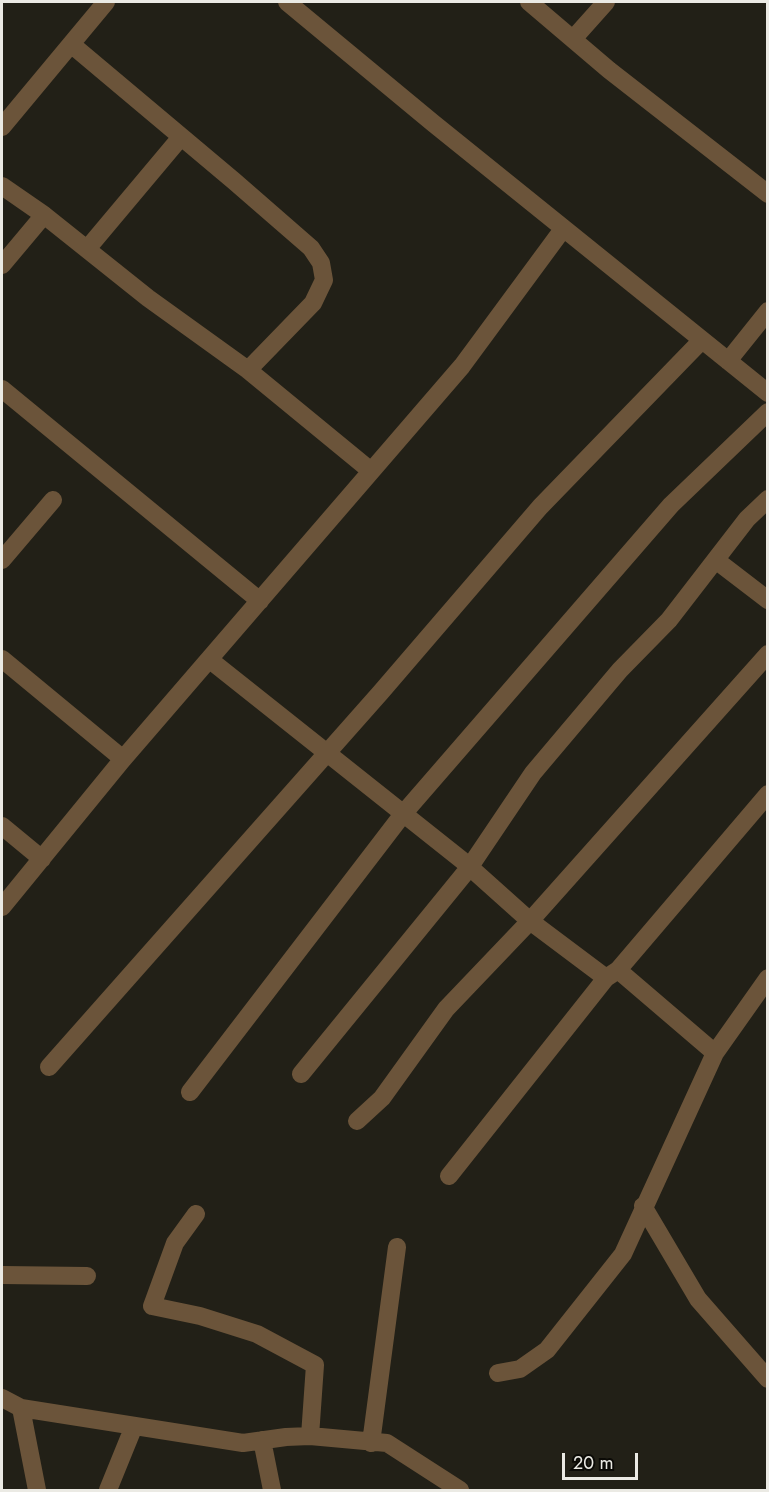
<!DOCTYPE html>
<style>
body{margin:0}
#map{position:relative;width:769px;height:1492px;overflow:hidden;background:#222017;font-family:Jost,sans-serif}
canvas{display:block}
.frame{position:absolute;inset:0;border:3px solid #ebeae4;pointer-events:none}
.scale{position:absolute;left:562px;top:1453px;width:76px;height:27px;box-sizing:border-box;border:3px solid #ebeae4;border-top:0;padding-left:8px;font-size:18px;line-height:21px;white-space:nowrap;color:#ebeae4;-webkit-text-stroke:4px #0b0a06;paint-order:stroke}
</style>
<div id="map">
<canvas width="769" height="1492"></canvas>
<div class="frame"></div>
<div class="scale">20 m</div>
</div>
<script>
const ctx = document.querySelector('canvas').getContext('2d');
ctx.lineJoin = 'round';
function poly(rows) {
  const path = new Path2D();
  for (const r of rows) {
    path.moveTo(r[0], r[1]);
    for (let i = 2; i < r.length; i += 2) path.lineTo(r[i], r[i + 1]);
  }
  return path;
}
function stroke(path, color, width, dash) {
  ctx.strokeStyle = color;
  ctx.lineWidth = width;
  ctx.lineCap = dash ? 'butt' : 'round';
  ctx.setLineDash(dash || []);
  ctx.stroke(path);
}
stroke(poly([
 [287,2,433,123,768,393],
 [529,2,609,70,768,194],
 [573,39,606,2],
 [71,44,234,181,311,248,321,263,324,280,313,303,248,370],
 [2,127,106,2],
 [2,186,44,215,148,298,248,370,371,471],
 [87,249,181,137],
 [2,265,44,215],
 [728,361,768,311],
 [2,389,260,601],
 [2,560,53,500],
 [717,561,768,600],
 [2,659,123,759],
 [210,660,463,861,530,921,606,978,618,970,768,794],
 [2,826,42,859],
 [2,907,123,759,462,366,563,229],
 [618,970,715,1053],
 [49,1067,381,692,540,507,701,341],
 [301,1074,469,868,533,773,620,670,669,620,747,519,768,499],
 [190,1092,403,814,671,505,768,412],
 [357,1121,382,1098,446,1009,530,921,768,654],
 [449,1176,606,978],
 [643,1206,698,1299,768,1379],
 [196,1214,175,1243,152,1306,200,1316,257,1334,315,1365,310,1436],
 [2,1275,87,1276],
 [498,1373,520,1369,547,1350,623,1254,715,1053,768,978],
 [2,1398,21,1408,243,1443,286,1437,310,1436,387,1443,460,1490],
 [21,1408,37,1490],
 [262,1440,272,1490],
 [371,1443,397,1247],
 [108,1490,134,1426]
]), '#6b543a', 18);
</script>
